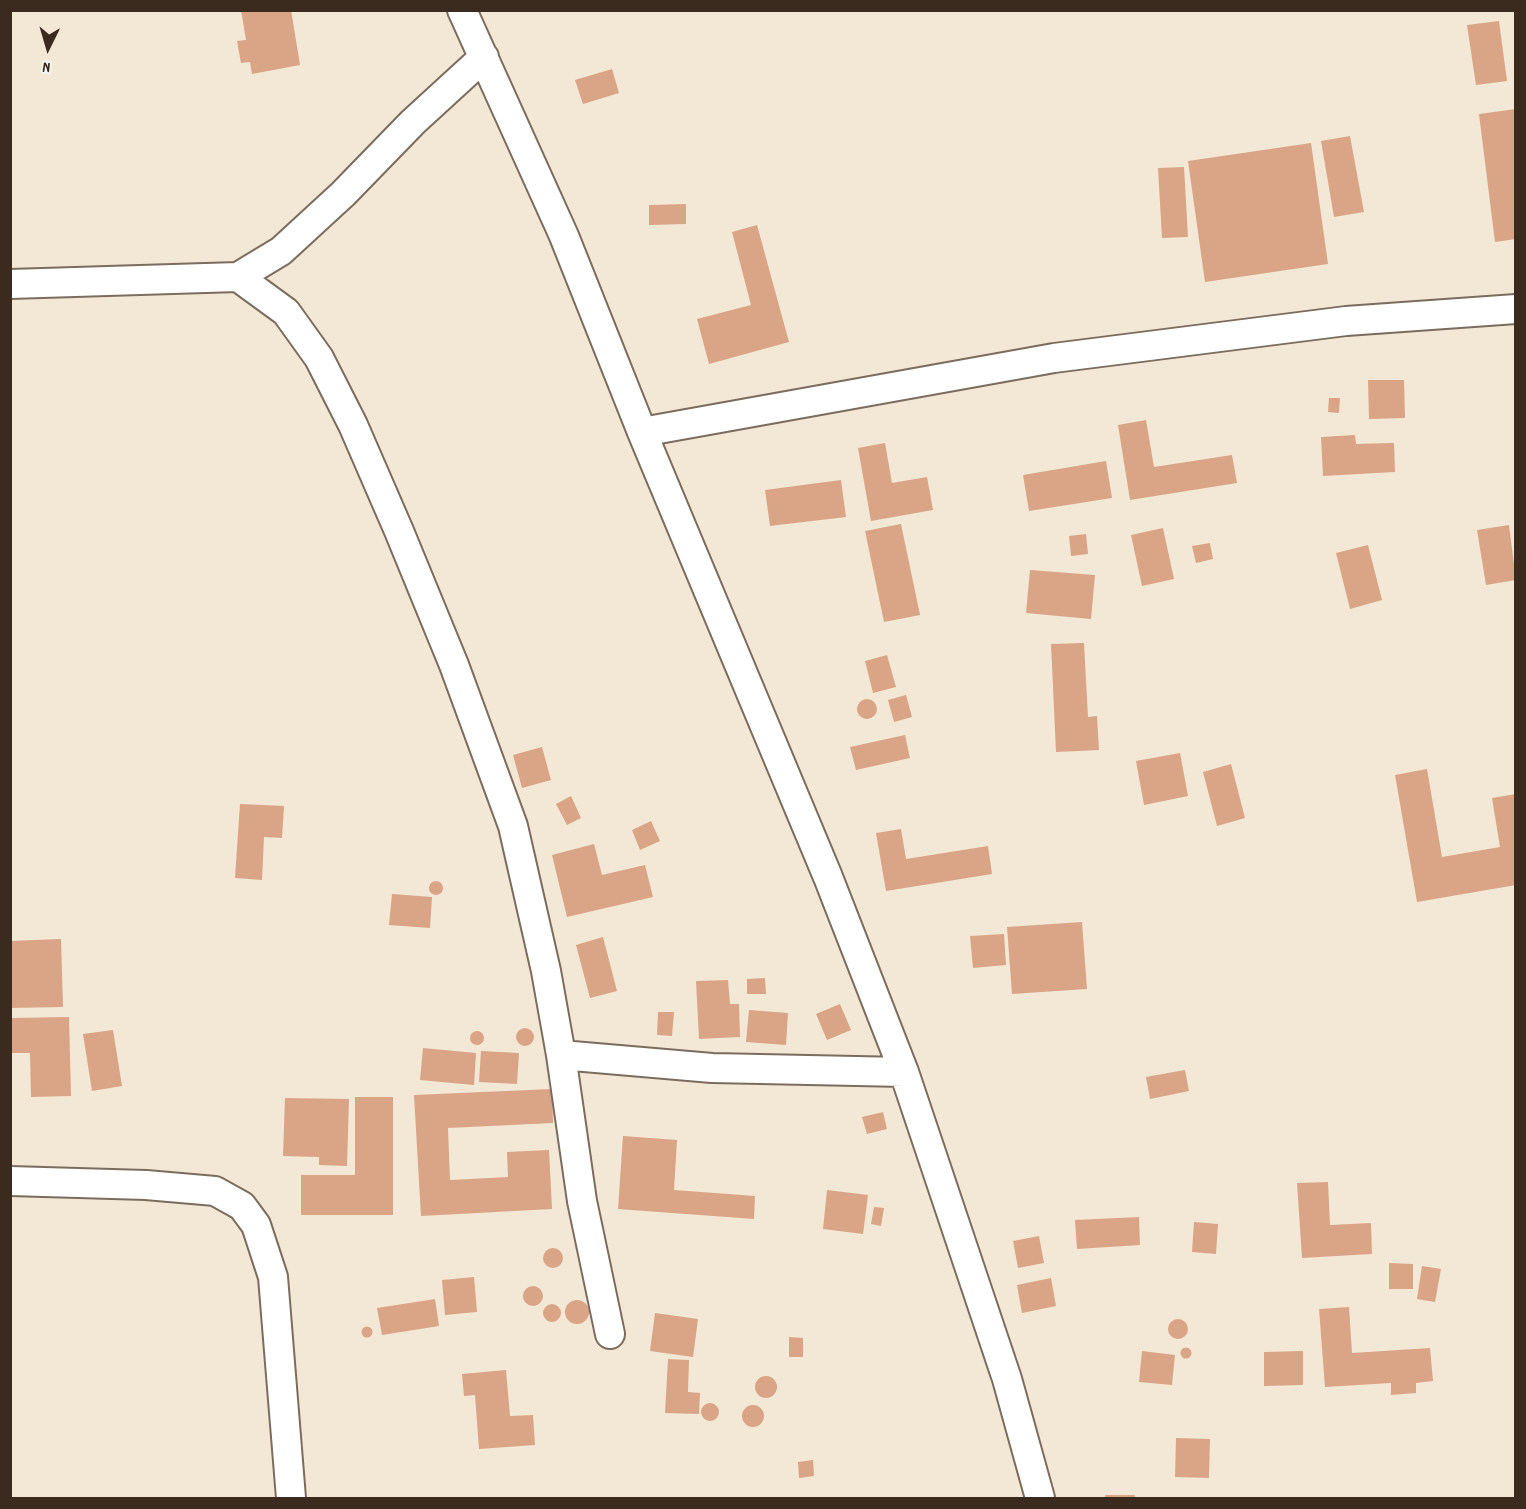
<!DOCTYPE html>
<style>
body{margin:0}
#map{position:relative;width:1526px;height:1509px;overflow:hidden;background:#f3e8d5;font-family:Dekko,sans-serif}
canvas{display:block}
.frame{position:absolute;inset:0;border:12px solid #3b2a1e;pointer-events:none}
.north{position:absolute;left:18px;top:18px;width:60px;height:60px;-webkit-text-stroke:4px #f6f6f2;paint-order:stroke;rotate:185deg;font-size:16px;font-weight:700;line-height:24px;text-align:center;color:#3b2a1e}
.north::after{content:'';display:block;margin:auto;width:21px;height:27px;background:#3b2a1e;clip-path:polygon(50% 0,100% 100%,50% 72%,0 100%)}
</style>
<div id="map">
<canvas width="1526" height="1509"></canvas>
<div class="frame"></div>
<div class="north">N</div>
</div>
<script>
const ctx = document.querySelector('canvas').getContext('2d');
ctx.lineJoin = 'round';
function fillPath(path, color) {
  ctx.fillStyle = color;
  ctx.fill(path, 'evenodd');
}
function poly(rows) {
  const path = new Path2D();
  for (const r of rows) {
    if (r.length === 3) {
      path.moveTo(r[0] + r[2], r[1]);
      path.arc(r[0], r[1], r[2], 0, 2 * Math.PI);
      continue;
    }
    path.moveTo(r[0], r[1]);
    for (let i = 2; i < r.length; i += 2) path.lineTo(r[i], r[i + 1]);
  }
  return path;
}
function stroke(path, color, width, dash) {
  ctx.strokeStyle = color;
  ctx.lineWidth = width;
  ctx.lineCap = dash ? 'butt' : 'round';
  ctx.setLineDash(dash || []);
  ctx.stroke(path);
}
fillPath(poly([
 [241,10,291,10,300,65,252,74,250,62,241,63,237,41,246,40],
 [1499,21,1507,81,1476,85,1467,25],
 [612,69,619,93,583,104,575,80],
 [1516,109,1516,239,1495,242,1479,114],
 [1350,136,1364,212,1334,217,1321,141],
 [1311,143,1328,264,1205,282,1188,161],
 [1184,167,1188,237,1162,238,1158,168],
 [686,204,686,224,649,225,649,205],
 [757,225,789,342,709,364,697,319,751,305,732,232],
 [1368,380,1404,380,1405,418,1369,419],
 [1329,398,1340,398,1339,413,1328,412],
 [1146,420,1154,467,1232,455,1237,483,1130,500,1118,425],
 [1355,435,1356,444,1394,443,1395,472,1323,476,1321,437],
 [885,443,892,483,927,477,933,510,871,521,858,448],
 [1106,461,1112,498,1029,511,1023,475],
 [841,480,846,517,770,526,765,490],
 [901,524,920,615,884,622,865,531],
 [1509,525,1516,580,1486,585,1477,530],
 [1163,528,1174,579,1142,586,1131,535],
 [1086,534,1088,554,1071,556,1069,536],
 [1210,543,1213,559,1196,563,1192,546],
 [1368,545,1382,600,1350,609,1336,553],
 [1030,570,1095,575,1091,619,1026,613],
 [1084,643,1088,717,1097,716,1099,750,1056,752,1051,644],
 [887,655,896,687,873,693,865,661],
 [906,695,912,717,894,722,888,700],
 [867,709,10],
 [905,735,910,758,856,770,850,747],
 [542,747,551,780,522,788,513,755],
 [1180,753,1188,796,1144,805,1136,761],
 [1231,764,1245,818,1217,826,1203,772],
 [1427,769,1442,857,1500,847,1492,798,1516,794,1516,885,1417,902,1395,775],
 [571,796,581,818,567,825,556,804],
 [240,804,284,806,282,838,264,837,262,880,235,878],
 [651,821,660,841,640,850,632,830],
 [901,829,906,859,988,846,992,874,886,891,876,833],
 [594,844,602,875,645,865,653,897,567,917,552,855],
 [436,888,7],
 [392,894,432,897,430,928,389,925],
 [1082,922,1087,989,1012,994,1007,927],
 [1004,934,1006,965,973,968,970,936],
 [603,937,617,991,590,998,576,945],
 [61,939,63,1007,10,1008,10,941],
 [765,978,766,994,747,994,747,979],
 [728,980,730,1004,739,1004,740,1037,699,1039,696,981],
 [840,1004,851,1030,827,1040,816,1014],
 [749,1010,788,1013,786,1045,746,1042],
 [658,1012,674,1012,672,1036,657,1035],
 [69,1017,71,1096,31,1097,30,1053,10,1053,10,1018],
 [525,1037,9],
 [113,1030,122,1086,92,1091,83,1034],
 [477,1038,7],
 [423,1048,476,1053,474,1085,420,1080],
 [481,1051,519,1053,517,1084,479,1082],
 [1185,1070,1189,1091,1150,1099,1146,1077],
 [552,1089,553,1123,448,1128,450,1180,508,1177,507,1152,549,1150,552,1209,421,1216,414,1095],
 [355,1097,393,1097,393,1215,301,1215,301,1175,355,1175],
 [285,1098,349,1099,347,1166,319,1165,319,1157,283,1156],
 [883,1112,887,1129,867,1134,862,1117],
 [623,1136,677,1140,674,1190,755,1196,754,1219,618,1209],
 [1328,1182,1330,1225,1371,1223,1372,1254,1302,1258,1297,1183],
 [827,1190,868,1195,863,1234,823,1229],
 [874,1207,884,1208,881,1226,871,1224],
 [1139,1217,1140,1245,1077,1249,1075,1220],
 [1194,1222,1218,1224,1216,1254,1192,1252],
 [1039,1236,1044,1263,1018,1268,1013,1241],
 [553,1258,10],
 [1389,1263,1413,1264,1413,1289,1389,1289],
 [1422,1266,1441,1269,1435,1302,1417,1299],
 [474,1277,477,1312,445,1315,442,1280],
 [1051,1278,1056,1306,1022,1313,1017,1285],
 [533,1296,10],
 [435,1299,439,1326,382,1335,377,1308],
 [577,1312,12],
 [552,1313,9],
 [1349,1307,1352,1353,1430,1348,1433,1381,1416,1383,1416,1393,1391,1395,1391,1383,1325,1387,1319,1309],
 [655,1313,698,1319,693,1357,650,1351],
 [1178,1329,10],
 [367,1332,5.5],
 [789,1337,803,1338,803,1357,789,1357],
 [1186,1353,5.5],
 [1142,1351,1175,1355,1172,1385,1139,1382],
 [1303,1351,1303,1385,1264,1386,1264,1352],
 [668,1359,689,1360,688,1392,700,1393,699,1414,665,1413],
 [506,1370,510,1416,533,1415,535,1445,479,1449,475,1395,464,1396,462,1374],
 [766,1387,11],
 [710,1412,9],
 [753,1416,11],
 [1176,1438,1210,1439,1209,1478,1175,1477],
 [813,1460,814,1476,799,1478,798,1462],
 [1105,1495,1135,1495,1135,1498,1105,1498]
]), '#daa486');
const minor = poly([
 [462,10,564,236,642,432,828,877,904,1072,1007,1379,1040,1498],
 [238,277,286,312,319,358,353,425,399,531,454,665,513,826,546,971,561,1055,582,1201,610,1334],
 [10,284,238,277,281,251,343,194,413,122,484,57],
 [642,432,1054,358,1346,321,1516,309],
 [561,1055,712,1068,904,1072],
 [10,1181,146,1185,215,1191,242,1206,256,1225,273,1277,291,1498]
]);
stroke(minor, '#7b6c5e', 32);
stroke(minor, '#fff', 28);
</script>
